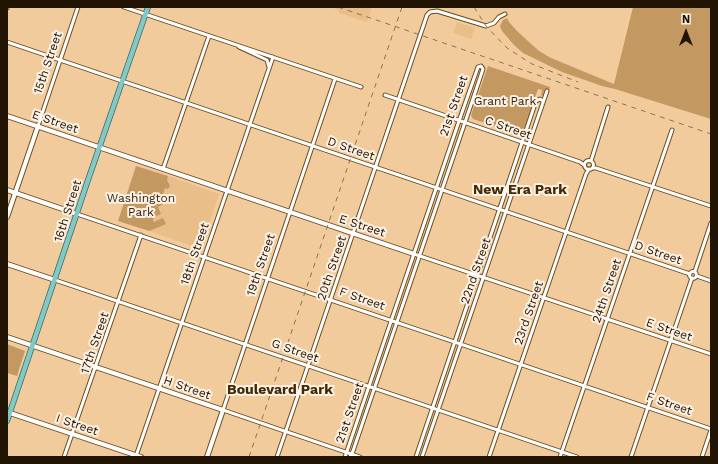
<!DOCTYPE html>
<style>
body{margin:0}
#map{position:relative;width:718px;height:464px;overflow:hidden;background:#f1cb9c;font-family:"Work Sans",sans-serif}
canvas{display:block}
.frame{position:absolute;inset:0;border:8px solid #221403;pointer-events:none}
.north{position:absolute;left:666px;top:12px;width:40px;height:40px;-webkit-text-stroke:3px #fdf1e3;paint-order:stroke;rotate:0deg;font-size:11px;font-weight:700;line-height:16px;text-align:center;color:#221403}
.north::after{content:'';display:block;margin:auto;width:14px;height:18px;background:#221403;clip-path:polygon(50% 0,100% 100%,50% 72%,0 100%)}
</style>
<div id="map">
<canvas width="718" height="464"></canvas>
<div class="frame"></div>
<div class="north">N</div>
</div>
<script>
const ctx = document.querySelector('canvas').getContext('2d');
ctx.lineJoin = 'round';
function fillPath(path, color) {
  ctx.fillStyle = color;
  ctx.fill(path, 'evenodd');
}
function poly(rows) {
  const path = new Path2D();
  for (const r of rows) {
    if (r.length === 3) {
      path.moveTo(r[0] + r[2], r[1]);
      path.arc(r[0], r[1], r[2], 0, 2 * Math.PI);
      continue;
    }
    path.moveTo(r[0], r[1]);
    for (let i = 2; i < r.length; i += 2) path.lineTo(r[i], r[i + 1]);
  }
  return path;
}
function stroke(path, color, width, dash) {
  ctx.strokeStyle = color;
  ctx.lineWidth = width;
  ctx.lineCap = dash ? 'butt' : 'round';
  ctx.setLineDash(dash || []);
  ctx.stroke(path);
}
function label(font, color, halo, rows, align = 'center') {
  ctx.font = font + ' "Work Sans",sans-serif';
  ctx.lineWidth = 4;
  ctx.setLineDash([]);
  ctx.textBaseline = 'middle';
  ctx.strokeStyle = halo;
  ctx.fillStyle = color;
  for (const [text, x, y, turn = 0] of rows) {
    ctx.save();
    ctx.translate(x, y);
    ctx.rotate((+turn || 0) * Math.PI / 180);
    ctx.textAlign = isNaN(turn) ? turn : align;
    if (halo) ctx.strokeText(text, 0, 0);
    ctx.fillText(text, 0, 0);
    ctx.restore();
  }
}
fillPath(poly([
 [330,7,372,7,367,22,339,13,339,10],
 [457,22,475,28,471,39,453,33],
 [168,176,219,194,201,249,149,231]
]), '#eabe89');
fillPath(poly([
 [633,7,711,7,711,119,615,89,602,86,562,72,523,53,514,45,502,31,500,26,503,20,507,18,509,22,517,31,539,51,551,58,614,84],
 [488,66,550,87,549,91,545,90,543,96,541,95,542,90,538,89,522,135,473,119,471,115],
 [136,166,168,176,167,180,170,186,168,189,165,188,163,194,162,194,160,199,163,204,158,207,161,214,154,217,153,221,154,222,163,218,166,224,149,231,118,221],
 [7,344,25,351,17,376,7,373]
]), '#c49861');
const street = poly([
 [124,7,361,87],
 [7,8,7,7],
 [7,42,690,274],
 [239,47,267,60,269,67],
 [335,79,223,410,360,457],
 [385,95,580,162,584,165],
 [38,126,78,7],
 [589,165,4.5],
 [591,161,608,107],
 [592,168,596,168,711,206],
 [163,169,209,36],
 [77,214,711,429],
 [414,254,711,354],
 [695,271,711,223],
 [693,275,3.5],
 [697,276,711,281],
 [55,280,577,457],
 [136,456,273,57],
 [64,457,141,235],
 [277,457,427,15,430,12,437,11,486,26,494,23,499,17,505,14],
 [345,457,459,121,478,67,481,66,483,69,476,90,353,451,350,457],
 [416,457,536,101,540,99,543,101,543,103],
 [422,457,547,91],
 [489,457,586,174,589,169],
 [560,457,672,130],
 [631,457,692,278],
 [702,457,711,430]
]);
const secondary = poly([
 [7,116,414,254],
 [7,190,77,214],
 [7,217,38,126],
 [7,264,55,280],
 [7,337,223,410,207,457],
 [10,413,141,457]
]);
const primary = poly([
 [7,421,88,180,148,7]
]);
stroke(street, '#6b4a1d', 5);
stroke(secondary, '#6b4a1d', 6);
stroke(primary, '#2e7068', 6);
stroke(street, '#fff', 3);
stroke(secondary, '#fff', 4);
stroke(primary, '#85c7c5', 4.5);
stroke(poly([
 [338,7,711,134],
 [474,7,486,26,507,48,532,64,578,82],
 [249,457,402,7]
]), '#8c7251', 1, [5, 5]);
label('12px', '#221403', '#fdf1e3', [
 ["15th Street",48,63,-71],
 ["21st Street",454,106,-71],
 ["E Street",55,122,19],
 ["C Street",508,128,19],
 ["D Street",351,149,19],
 ["16th Street",68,211,-72],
 ["E Street",362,226,18],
 ["D Street",658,253,19],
 ["18th Street",195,254,-71],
 ["19th Street",261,265,-71],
 ["20th Street",332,268,-71],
 ["22nd Street",476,271,-71],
 ["24th Street",607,291,-71],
 ["F Street",362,299,19],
 ["23rd Street",529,313,-71],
 ["E Street",669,330,19],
 ["17th Street",95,343,-71],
 ["G Street",295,351,19],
 ["H Street",187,388,19],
 ["F Street",669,404,19],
 ["21st Street",350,413,-71],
 ["I Street",77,425,19]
]);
label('12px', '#342616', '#fdf1e3', [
 ["Grant Park",505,101],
 ["Washington",141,198],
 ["Park",141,212]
]);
label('bold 14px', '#422a06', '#fdf1e3', [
 ["New Era Park",520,190],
 ["Boulevard Park",280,390]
]);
</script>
